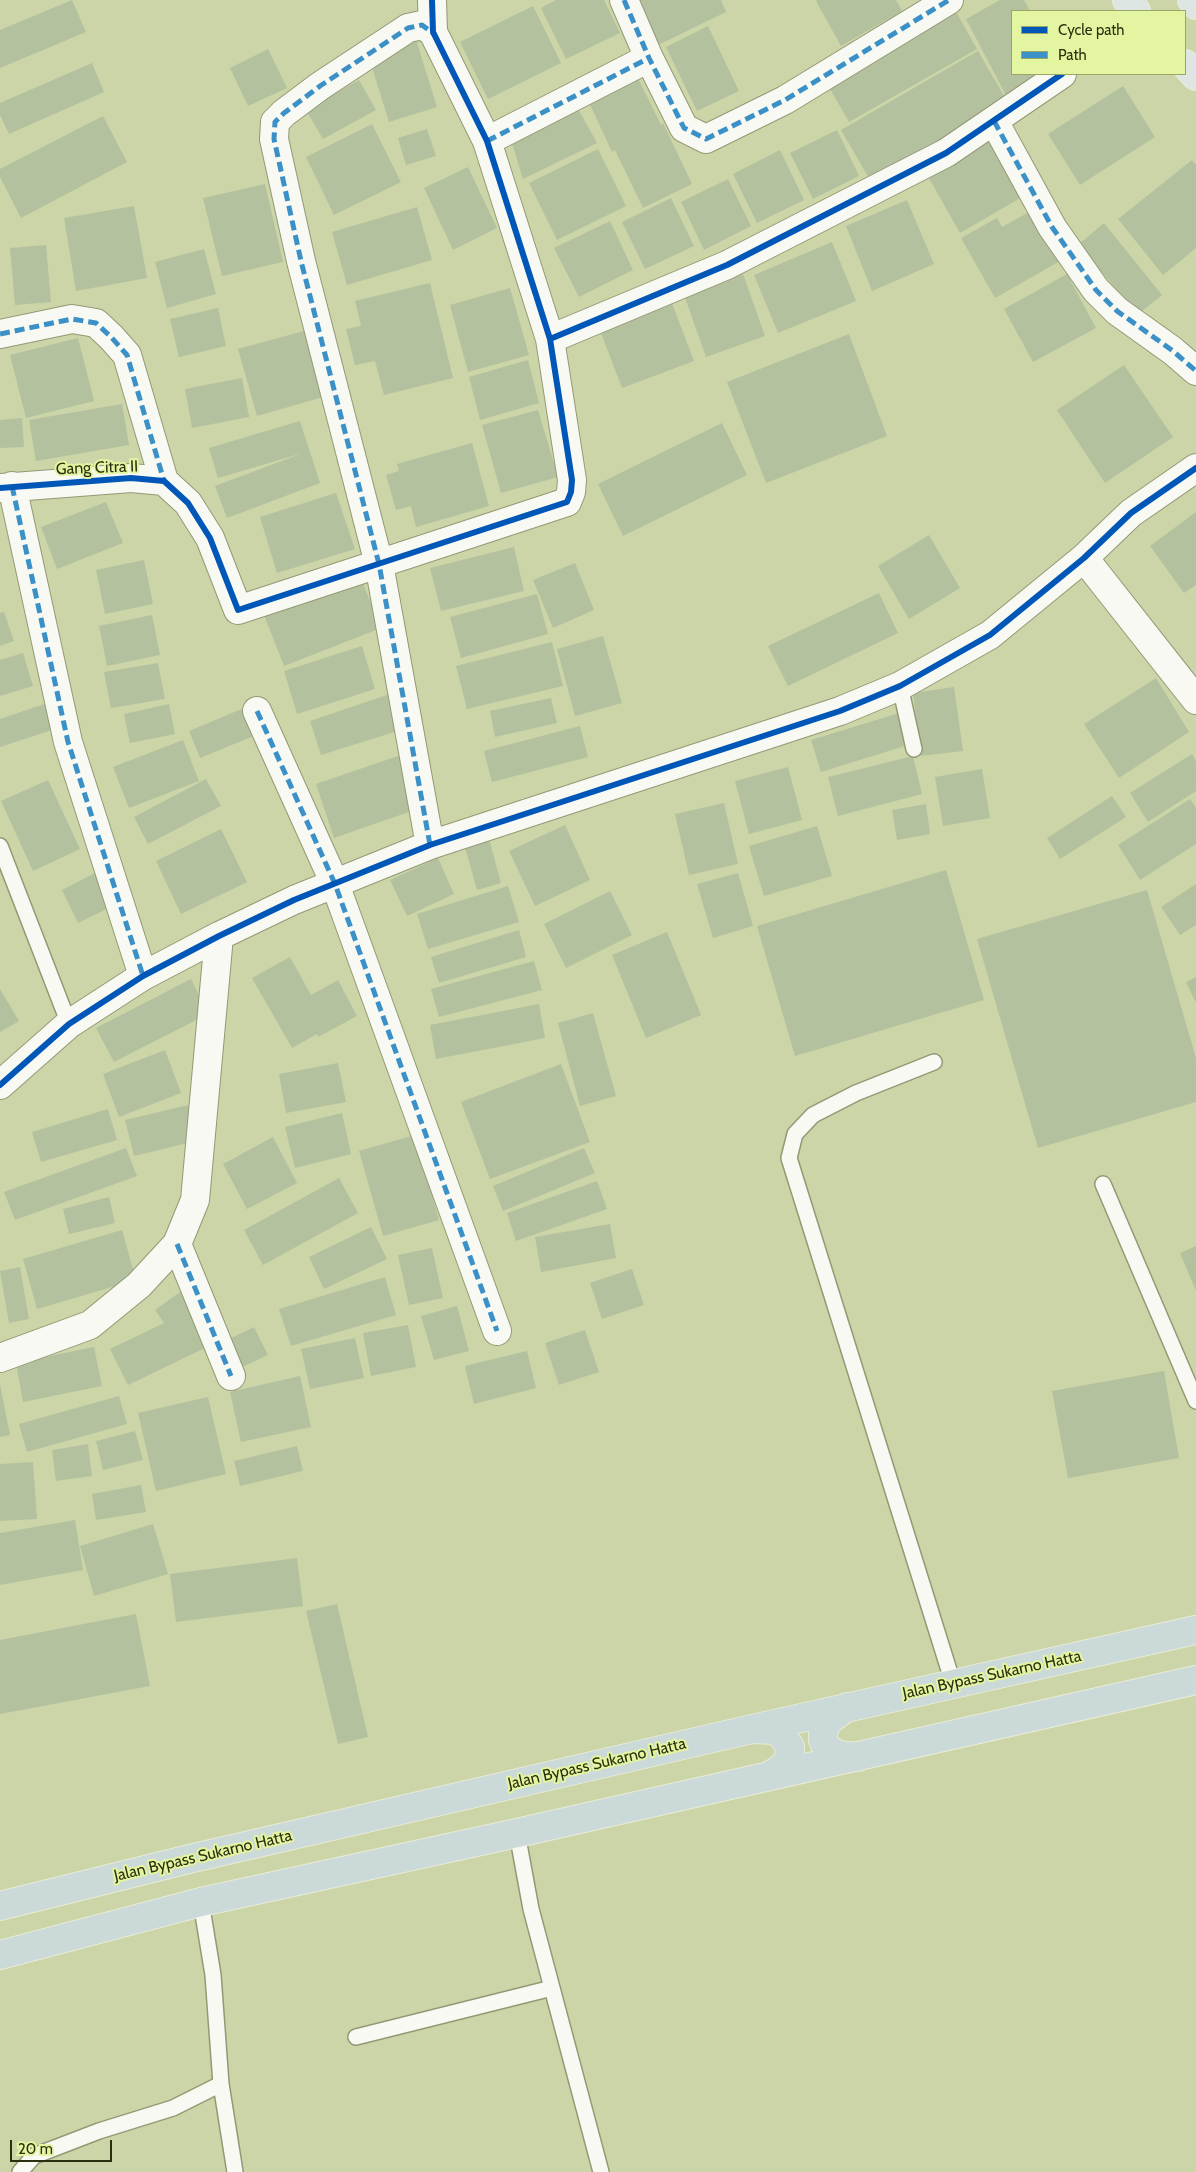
<!DOCTYPE html>
<style>
body{margin:0}
#map{position:relative;width:1196px;height:2172px;overflow:hidden;background:#ccd5a7;font-family:Cabin,sans-serif}
canvas{display:block}
.legend{position:absolute;left:1011px;top:10px;width:175px;height:65px;box-sizing:border-box;background:#e4f5a1;border:1px solid #9aa666;margin:0;padding:6px 9px;list-style:none;font-size:15px;color:#2a2f0d}
.legend li{display:flex;align-items:center;gap:10px;height:25px}
.legend b{width:25px;border:1px solid #9aa666}
.scale{position:absolute;left:10px;top:2140px;width:102px;height:22px;box-sizing:border-box;border:2px solid #2a2f0d;border-top:0;padding-left:6px;font-size:15px;line-height:18px;white-space:nowrap;color:#2a2f0d;-webkit-text-stroke:4px #e4f5a1;paint-order:stroke}
</style>
<div id="map">
<canvas width="1196" height="2172"></canvas>
<ul class="legend">
<li><b style="height:6px;background:#0057b8"></b>Cycle path</li>
<li><b style="height:6px;background:#3b91c7"></b>Path</li>
</ul>
<div class="scale">20 m</div>
</div>
<script>
const ctx = document.querySelector('canvas').getContext('2d');
ctx.lineJoin = 'round';
function fillPath(path, color) {
  ctx.fillStyle = color;
  ctx.fill(path, 'evenodd');
}
function poly(rows) {
  const path = new Path2D();
  for (const r of rows) {
    path.moveTo(r[0], r[1]);
    for (let i = 2; i < r.length; i += 2) path.lineTo(r[i], r[i + 1]);
  }
  return path;
}
function stroke(path, color, width, dash) {
  ctx.strokeStyle = color;
  ctx.lineWidth = width;
  ctx.lineCap = dash ? 'butt' : 'round';
  ctx.setLineDash(dash || []);
  ctx.stroke(path);
}
function label(font, color, halo, rows, align = 'center') {
  ctx.font = font + ' Cabin,sans-serif';
  ctx.lineWidth = 4;
  ctx.setLineDash([]);
  ctx.textBaseline = 'middle';
  ctx.strokeStyle = halo;
  ctx.fillStyle = color;
  for (const [text, x, y, turn = 0] of rows) {
    ctx.save();
    ctx.translate(x, y);
    ctx.rotate((+turn || 0) * Math.PI / 180);
    ctx.textAlign = isNaN(turn) ? turn : align;
    if (halo) ctx.strokeText(text, 0, 0);
    ctx.fillText(text, 0, 0);
    ctx.restore();
  }
}
fillPath(poly([
 [72,0,86,32,0,68,0,30],
 [556,0,604,0,620,33,566,59,541,8],
 [629,0,721,0,726,12,652,48],
 [818,0,896,0,902,11,841,46,816,1],
 [1000,0,1024,0,1030,11,1012,11,1012,74,1057,74,1009,101,966,19],
 [533,6,561,63,488,99,460,42],
 [954,8,977,49,849,122,826,82],
 [708,26,739,91,697,111,666,47],
 [414,33,437,107,389,122,371,64],
 [268,49,287,88,248,106,230,68],
 [978,51,1007,101,870,180,841,130],
 [92,63,104,92,9,134,0,115,0,103],
 [636,74,661,125,663,123,692,184,643,208,615,150,612,152,587,98],
 [359,80,376,110,323,139,306,110],
 [1123,86,1155,137,1080,185,1048,134],
 [576,105,597,143,523,179,511,140],
 [103,116,127,162,21,218,0,177,0,169],
 [372,124,401,182,334,215,306,157],
 [427,129,436,156,406,165,398,138],
 [837,130,859,176,813,199,790,153],
 [988,138,1022,197,960,233,926,173],
 [598,149,626,206,557,240,529,183],
 [780,150,804,200,757,223,733,174],
 [1192,160,1196,165,1196,248,1163,275,1118,219],
 [468,167,497,228,453,250,424,188],
 [728,179,751,226,704,250,681,202],
 [265,184,283,262,222,276,203,198],
 [671,198,694,246,645,269,622,222],
 [907,200,934,264,872,291,846,226],
 [134,206,147,278,76,291,64,218],
 [417,207,432,260,347,285,332,232],
 [1031,211,1060,261,995,298,961,238,997,218,1002,227],
 [610,221,633,270,579,297,554,248],
 [1104,223,1162,295,1137,315,1079,244],
 [832,242,856,301,778,333,754,275],
 [46,245,51,302,15,305,10,248],
 [204,249,216,294,167,308,155,262],
 [742,271,765,336,706,357,683,292],
 [1067,274,1096,328,1033,362,1004,309],
 [430,283,453,378,384,395,375,361,355,365,346,329,361,326,355,301],
 [510,288,529,355,468,372,450,305],
 [670,298,694,361,622,388,598,325],
 [218,308,226,346,179,357,170,319],
 [311,329,330,395,257,416,238,349],
 [849,334,887,436,766,483,727,382],
 [78,338,94,401,26,418,10,355],
 [528,360,539,403,480,420,469,377],
 [1124,365,1173,437,1105,483,1057,410],
 [242,378,249,417,192,428,185,389],
 [122,404,129,445,36,461,29,420],
 [538,410,558,477,501,493,482,425],
 [22,418,24,447,0,448,0,420],
 [300,421,320,483,227,518,215,486,303,453,218,478,209,448],
 [722,423,747,475,623,536,598,484],
 [472,443,489,506,416,527,411,506,396,510,386,475,399,471,397,464],
 [336,493,355,549,277,573,260,517],
 [106,502,123,543,57,569,41,527],
 [1196,512,1196,585,1184,593,1150,546],
 [929,535,960,588,909,619,878,566],
 [514,547,524,591,441,611,430,568],
 [144,560,153,604,105,614,96,570],
 [575,563,594,610,553,628,533,580],
 [360,576,381,628,284,666,264,615],
 [879,593,898,633,788,686,768,646],
 [537,594,548,634,461,658,450,617],
 [4,612,14,641,0,646,0,613],
 [152,615,160,655,107,666,99,626],
 [603,636,622,703,575,716,557,649],
 [552,642,563,686,467,709,456,666],
 [362,646,375,689,297,714,284,671],
 [23,653,33,686,0,696,0,660],
 [158,663,165,699,111,708,104,672],
 [1156,678,1189,732,1119,778,1084,724],
 [954,687,963,751,921,756,913,693],
 [393,693,404,729,321,755,310,721],
 [551,698,557,723,495,737,490,711],
 [50,702,58,728,0,747,0,719],
 [169,704,175,734,130,743,124,714],
 [244,708,256,735,200,758,189,731],
 [899,713,908,745,821,772,811,740],
 [580,726,588,757,492,782,484,751],
 [183,740,199,781,129,808,113,767],
 [404,754,423,807,334,838,316,784],
 [1192,754,1196,761,1196,791,1148,822,1130,793],
 [913,756,922,794,838,816,828,777],
 [788,767,802,820,749,834,735,781],
 [982,769,990,818,943,826,935,777],
 [206,779,221,806,148,844,134,817],
 [48,780,80,849,33,871,1,801],
 [1112,796,1126,817,1060,859,1047,838],
 [1190,799,1196,808,1196,844,1140,880,1118,845],
 [724,803,738,864,689,875,675,814],
 [926,804,930,834,897,840,892,810],
 [565,825,590,880,535,906,509,851],
 [817,826,832,876,764,896,749,846],
 [221,829,247,882,181,914,156,861],
 [489,839,501,883,477,890,465,847],
 [438,858,454,894,407,916,390,880],
 [946,870,984,1000,795,1056,757,926],
 [97,872,113,906,78,923,62,890],
 [738,873,753,926,713,938,697,884],
 [1196,884,1196,925,1180,935,1161,907],
 [508,886,519,922,428,949,417,914],
 [1147,890,1196,1058,1196,1102,1038,1148,977,939],
 [610,891,632,935,566,968,544,924],
 [519,930,526,957,439,983,431,957],
 [667,932,701,1015,646,1038,612,955],
 [290,957,311,995,338,980,357,1016,318,1037,317,1034,292,1048,252,978],
 [534,961,542,990,439,1017,431,989],
 [1196,977,1196,1003,1186,982],
 [191,979,208,1014,114,1062,96,1028],
 [0,989,19,1021,0,1032],
 [539,1004,545,1038,436,1059,430,1025],
 [593,1013,616,1096,580,1106,558,1023],
 [165,1050,181,1093,119,1117,103,1074],
 [338,1063,346,1102,286,1113,279,1074],
 [561,1064,590,1142,490,1179,461,1102],
 [188,1105,196,1141,134,1156,125,1120],
 [108,1109,117,1140,41,1162,32,1132],
 [342,1113,351,1154,295,1168,285,1127],
 [415,1135,439,1220,383,1236,359,1151],
 [273,1137,297,1183,247,1209,223,1164],
 [126,1148,137,1176,15,1220,4,1192],
 [584,1148,595,1173,503,1211,493,1186],
 [339,1178,358,1213,263,1265,244,1230],
 [597,1181,607,1209,516,1241,507,1213],
 [109,1197,115,1223,69,1234,63,1209],
 [610,1224,616,1258,541,1272,535,1237],
 [371,1227,387,1259,324,1289,309,1257],
 [122,1230,136,1280,37,1309,23,1259],
 [1196,1246,1196,1291,1180,1253],
 [432,1248,443,1298,409,1305,398,1255],
 [20,1267,29,1319,9,1323,0,1271],
 [632,1269,644,1305,602,1319,590,1283],
 [385,1277,396,1315,291,1346,279,1309],
 [180,1292,202,1323,209,1346,128,1385,110,1349,164,1323,155,1310],
 [457,1306,469,1351,434,1360,421,1316],
 [408,1325,416,1367,371,1376,363,1333],
 [254,1327,268,1355,238,1369,225,1341],
 [585,1330,599,1372,559,1385,545,1343],
 [355,1338,364,1378,310,1389,301,1349],
 [94,1347,102,1386,23,1402,16,1363],
 [527,1351,536,1388,474,1404,465,1366],
 [1164,1371,1179,1458,1068,1478,1052,1391],
 [300,1376,311,1427,241,1442,230,1392],
 [0,1384,10,1435,0,1437],
 [119,1396,127,1424,27,1452,19,1424],
 [208,1397,226,1474,156,1491,138,1413],
 [135,1431,143,1460,103,1470,96,1441],
 [88,1444,92,1476,56,1481,52,1450],
 [297,1446,303,1471,240,1486,234,1461],
 [33,1462,37,1519,0,1521,0,1464],
 [141,1485,146,1512,96,1520,92,1494],
 [75,1520,83,1570,0,1585,0,1533],
 [153,1524,168,1574,94,1596,80,1546],
 [297,1558,303,1606,176,1622,170,1574],
 [337,1604,368,1737,338,1744,306,1611],
 [136,1614,150,1686,0,1714,0,1640]
]), '#b3c19f');
const lane = poly([
 [900,686,914,749],
 [0,846,69,1024],
 [934,1062,856,1093,813,1115,795,1134,789,1158,953,1683],
 [1103,1184,1196,1401],
 [517,1833,531,1909,601,2172],
 [356,2037,552,1988],
 [221,2084,235,2172],
 [20,2172,34,2156,99,2131,173,2108,221,2084,213,1975,201,1902]
]);
const street = poly([
 [624,0,649,58,684,128,706,139,785,100,949,0],
 [994,121,1052,227,1096,290,1117,311,1173,351,1196,371],
 [487,141,649,58],
 [0,334,72,319,96,323,111,337,127,355,164,481],
 [550,339,727,265,946,153,1062,74],
 [12,486,68,742,143,976],
 [0,488,131,478,164,481,188,503,210,538,238,610,567,502,571,492,572,480,550,339,487,141,433,32,432,0],
 [1084,558,1196,700],
 [257,711,335,884,497,1331],
 [430,845,379,564,301,261,274,139,275,122,284,113,320,86,408,28,422,25,433,32],
 [0,1085,69,1024,143,976,219,936,294,900,430,845,840,711,900,686,990,635,1084,558,1131,513,1196,468],
 [177,1244,231,1376],
 [0,1358,90,1325,139,1285,177,1244,195,1200,219,936]
]);
const primary = poly([
 [1127,0,1136,11],
 [1192,0,1196,5],
 [1185,64,1196,76]
]);
const highway = poly([
 [847,1707,829,1720,823,1730,823,1740,827,1748,838,1755,858,1757],
 [753,1729,773,1730,782,1735,790,1747,789,1759,786,1764,776,1772,766,1777],
 [0,1906,189,1859,752,1729,1196,1630],
 [0,1955,201,1902,517,1833,1196,1680]
]);
stroke(lane, '#939975', 18);
stroke(street, '#939975', 30);
stroke(primary, '#e8ecd7', 30);
stroke(highway, '#e8ecd7', 30);
stroke(lane, '#f7f9f2', 15);
stroke(street, '#f7f9f2', 28);
stroke(primary, '#dde6e3', 28);
stroke(highway, '#cbd9d9', 28);
stroke(poly([
 [624,0,649,58,684,128,706,139,785,100,949,0],
 [994,121,1052,227,1096,290,1117,311,1173,351,1196,371],
 [487,141,649,58],
 [0,334,72,319,96,323,111,337,127,355,164,481],
 [12,486,68,742,143,976],
 [257,711,335,884,497,1331],
 [430,845,379,564,301,261,274,139,275,122,284,113,320,86,408,28,422,25,434,34],
 [177,1244,231,1376]
]), '#3b91c7', 5, [10, 5]);
stroke(poly([
 [550,339,727,265,946,153,1062,74],
 [0,488,131,478,164,481,188,503,210,538,238,610,567,502,571,492,572,480,550,339,487,141,433,32,432,0],
 [0,1085,69,1024,143,976,219,936,294,900,430,845,840,711,900,686,990,635,1084,558,1131,513,1196,468]
]), '#0057b8', 6);
label('16px', '#2a2f0d', '#e4f5a1', [
 ["Gang Citra II",97,468,-2],
 ["Jalan Bypass Sukarno Hatta",992,1675,-12],
 ["Jalan Bypass Sukarno Hatta",597,1764,-13],
 ["Jalan Bypass Sukarno Hatta",203,1856,-13]
]);
</script>
